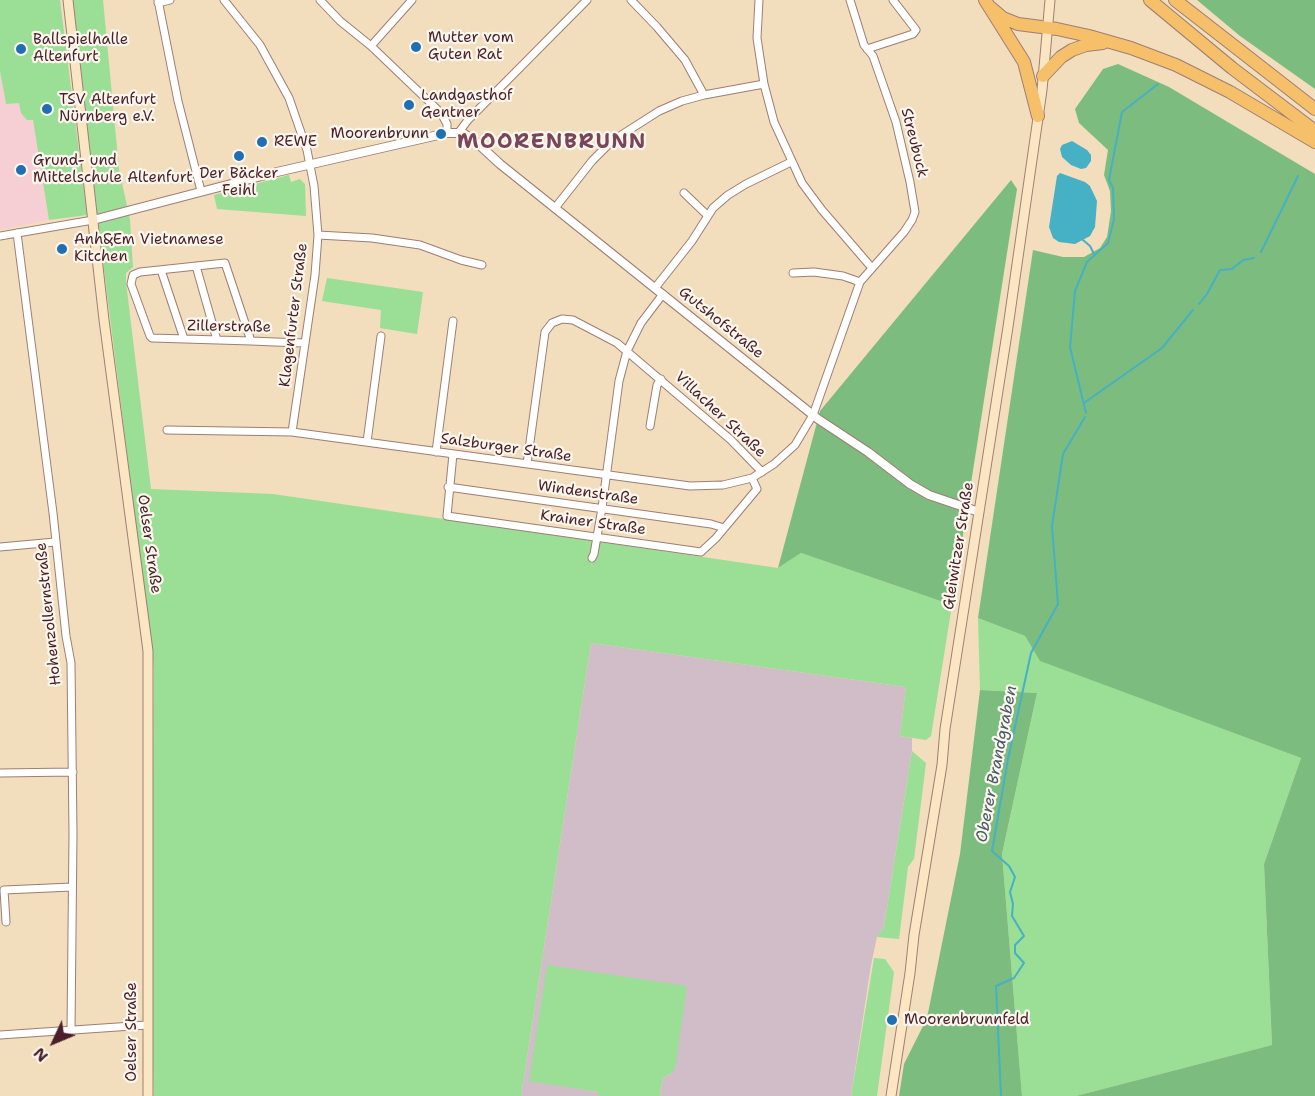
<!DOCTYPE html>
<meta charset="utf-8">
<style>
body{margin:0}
#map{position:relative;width:1315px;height:1096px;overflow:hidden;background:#f2ddbd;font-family:"Shantell Sans",sans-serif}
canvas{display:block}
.north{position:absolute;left:24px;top:1012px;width:60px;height:60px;-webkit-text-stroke:4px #fbf7ec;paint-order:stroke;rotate:226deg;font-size:16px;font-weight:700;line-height:24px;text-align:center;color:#4a1f2b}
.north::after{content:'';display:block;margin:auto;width:21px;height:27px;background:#4a1f2b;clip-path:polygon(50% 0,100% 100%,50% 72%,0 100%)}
</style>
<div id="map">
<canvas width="1315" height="1096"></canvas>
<div class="north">N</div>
</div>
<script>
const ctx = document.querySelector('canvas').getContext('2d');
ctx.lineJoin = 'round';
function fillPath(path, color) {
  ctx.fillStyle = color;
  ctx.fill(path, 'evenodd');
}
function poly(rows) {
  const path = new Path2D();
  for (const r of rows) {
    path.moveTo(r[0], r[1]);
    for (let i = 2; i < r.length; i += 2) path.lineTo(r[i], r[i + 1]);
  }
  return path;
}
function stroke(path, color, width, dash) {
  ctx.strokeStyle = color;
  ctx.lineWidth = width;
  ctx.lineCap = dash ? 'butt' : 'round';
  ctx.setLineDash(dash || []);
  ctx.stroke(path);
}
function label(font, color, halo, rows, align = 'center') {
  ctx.font = font + ' "Shantell Sans",sans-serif';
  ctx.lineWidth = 4.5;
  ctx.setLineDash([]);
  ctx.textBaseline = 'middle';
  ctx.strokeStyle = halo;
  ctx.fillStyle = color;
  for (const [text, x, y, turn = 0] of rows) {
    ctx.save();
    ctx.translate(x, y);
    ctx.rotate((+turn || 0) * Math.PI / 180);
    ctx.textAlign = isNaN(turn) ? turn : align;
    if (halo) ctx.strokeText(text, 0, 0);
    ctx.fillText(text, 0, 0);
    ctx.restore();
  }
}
fillPath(poly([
 [0,71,6,104,19,102,33,120,49,220,0,230]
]), '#f6cfd5');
fillPath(poly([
 [591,643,906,687,900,736,912,738,912,751,884,927,877,937,871,965,851,1096,662,1096,660,1093,663,1078,673,1072,548,965,530,1080,598,1092,598,1096,521,1096]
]), '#d1bdc8');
fillPath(poly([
 [0,0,60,0,87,215,49,220,33,120,27,120,21,113,19,103,6,104,0,71],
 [73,0,103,0,119,169,130,220,133,267,126,273,126,282,151,489,273,494,778,568,801,553,952,605,931,736,926,740,900,736,906,687,591,643,521,1096,154,1096,151,1007,154,668,100,238],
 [289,175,291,182,300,179,305,184,306,216,217,209,214,195],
 [327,278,423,292,417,334,380,328,381,310,322,301],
 [978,618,1025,636,1041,661,1301,758,1264,864,1272,1045,1076,1096,1022,1096,1002,854,1037,693,980,690],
 [912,751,926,763,914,859,908,867,899,939,877,937,884,927],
 [874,958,885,959,894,972,877,1096,851,1096],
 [547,965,687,986,676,1064,673,1072,663,1078,660,1093,662,1096,598,1096,598,1092,529,1081]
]), '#9bde96');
fillPath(poly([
 [1197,0,1315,0,1315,89,1240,36],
 [1118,64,1169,87,1315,174,1315,1096,1076,1096,1272,1045,1264,864,1301,758,1040,661,1025,636,978,618,1033,250,1063,257,1084,257,1100,248,1107,237,1111,211,1110,191,1104,175,1108,150,1079,123,1075,109,1103,69],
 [1011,180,1017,189,952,605,801,553,778,568,820,411],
 [980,690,1037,693,1002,854,1022,1096,899,1096,904,1064,927,1018,960,854]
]), '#7cbd7f');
fillPath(poly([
 [1072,141,1087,150,1091,155,1091,161,1086,168,1081,169,1071,165,1062,157,1060,149,1062,145],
 [1060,173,1085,182,1090,186,1097,201,1095,227,1090,236,1075,244,1059,242,1053,238,1049,227,1057,176]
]), '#46b0c4');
stroke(poly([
 [1083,240,1090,246,1094,254],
 [1261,252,1298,176],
 [1199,304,1207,294,1220,270,1232,269,1243,260,1254,258],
 [1084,403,1162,348,1193,310],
 [1086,413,1070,347,1075,291,1087,262,1108,243,1114,219,1113,188,1109,180,1122,112,1158,84],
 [1001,1096,996,986,1014,978,1024,963,1015,953,1015,945,1024,936,1012,916,1013,904,1010,892,1015,877,1009,866,992,851,1008,759,1031,653,1058,604,1052,526,1063,454,1085,417]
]), '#46b0c4', 2);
const minor = poly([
 [158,0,178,101,201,191],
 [224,0,260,45,289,98,307,150,314,186,318,235,315,275,292,432],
 [320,0,340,21,371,46,441,113,447,124,447,133],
 [631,0,657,27,685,60,704,95],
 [759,0,757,38,764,84,774,122,802,183,822,210,872,268],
 [158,3,170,0],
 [371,46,412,0],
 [867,49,913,34,916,30,893,0],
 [459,132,468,120,587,0],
 [684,193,707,215],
 [555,208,592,161,612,141,659,111,682,101,704,95,764,84],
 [17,233,53,513,66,636,71,663,73,834,71,1030],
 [318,235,372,238,420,245,461,260,482,265],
 [0,236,93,220],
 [196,266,217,340],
 [161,270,184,339],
 [793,273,814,272,843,276,860,282],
 [655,288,692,241,713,208,728,195,746,184,791,162],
 [251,341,225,263,140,272,133,275,131,284,150,336,152,338,251,341,275,342,305,343],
 [650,426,657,385,661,379],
 [167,430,292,432,690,486,723,485,752,478,774,464,795,445,813,415,860,282,904,232,912,220,915,212,910,182,896,122,873,56,864,45,850,0],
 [367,442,381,336],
 [436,452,453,321],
 [453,454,447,516,701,552,716,538,757,489,752,478],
 [527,464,545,332,552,323,562,319,573,320,617,343,731,440,762,472],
 [448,487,711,524,724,528],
 [0,547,55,542],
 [592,558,594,554,602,508,619,381,627,351,641,323,663,294],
 [0,773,73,772],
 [6,922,4,890,72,887],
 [0,1035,147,1025]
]);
const tertiary = poly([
 [93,220,277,172,447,133,463,133,475,141,500,164,818,419,868,452,910,484,929,495,979,512]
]);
const secondary = poly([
 [68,0,104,320,148,651,148,1096],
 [891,1096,910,973,914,935,942,765,945,729,1008,327,1042,90,1050,0]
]);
const motorway = poly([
 [985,0,1024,62,1038,116],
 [1150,0,1232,68,1315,131],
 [1175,0,1315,109],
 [990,7,1003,18,1018,24,1057,29,1089,36,1131,48,1176,65,1230,92,1315,142],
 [1043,76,1061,57,1072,50,1086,45,1103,43]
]);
stroke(minor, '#9e7e74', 9);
stroke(tertiary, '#9e7e74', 10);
stroke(secondary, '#9e7e74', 11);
stroke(motorway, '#9e7e74', 14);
stroke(minor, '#fff', 7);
stroke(tertiary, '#fff', 8);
stroke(secondary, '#fbe6c4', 9);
stroke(motorway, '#f6c06b', 12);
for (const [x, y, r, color] of [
 [416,47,6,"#1f6fb2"],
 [21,49,6,"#1f6fb2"],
 [409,105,6,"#1f6fb2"],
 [47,109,6,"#1f6fb2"],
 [441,134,6,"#1f6fb2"],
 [262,142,6,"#1f6fb2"],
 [239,156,6,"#1f6fb2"],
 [21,170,6,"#1f6fb2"],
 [62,249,6,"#1f6fb2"],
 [892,1020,6,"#1f6fb2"]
]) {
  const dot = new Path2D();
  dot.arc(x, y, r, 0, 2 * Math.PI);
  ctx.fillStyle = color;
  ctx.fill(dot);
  stroke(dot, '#fbf7ec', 2);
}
label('15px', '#4a1f2b', '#fbf7ec', [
 ["Mutter vom",428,38],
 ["Guten Rat",428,55],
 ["Ballspielhalle",33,40],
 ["Altenfurt",33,57],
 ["Landgasthof",421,96],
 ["Gentner",421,113],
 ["TSV Altenfurt",59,100],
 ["Nürnberg e.V.",59,117],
 ["Moorenbrunn",429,134,"right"],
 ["REWE",274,142],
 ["Grund- und",33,161],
 ["Mittelschule Altenfurt",33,178],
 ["Der Bäcker",239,174,"center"],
 ["Feihl",239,191,"center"],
 ["Anh&Em Vietnamese",74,240],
 ["Kitchen",74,257],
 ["Moorenbrunnfeld",904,1020]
], 'left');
label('15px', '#4a1f2b', '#fbf7ec', [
 ["Streubuck",914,143,76],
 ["Klagenfurter Straße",294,315,-83],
 ["Gutshofstraße",721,323,39],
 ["Zillerstraße",229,327,1],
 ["Villacher Straße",720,415,43],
 ["Salzburger Straße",506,448,8],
 ["Windenstraße",588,493,8],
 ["Krainer Straße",593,523,8],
 ["Oelser Straße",149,544,82],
 ["Gleiwitzer Straße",959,546,-81],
 ["Hohenzollernstraße",49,614,-96],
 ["Oelser Straße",132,1032,-90]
]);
label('italic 16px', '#485968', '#fbf7ec', [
 ["Oberer Brandgraben",997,764,-79]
]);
ctx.letterSpacing = '1.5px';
label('bold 21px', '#7b4559', '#fbf7ec', [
 ["MOORENBRUNN",552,143]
]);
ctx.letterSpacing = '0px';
</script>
